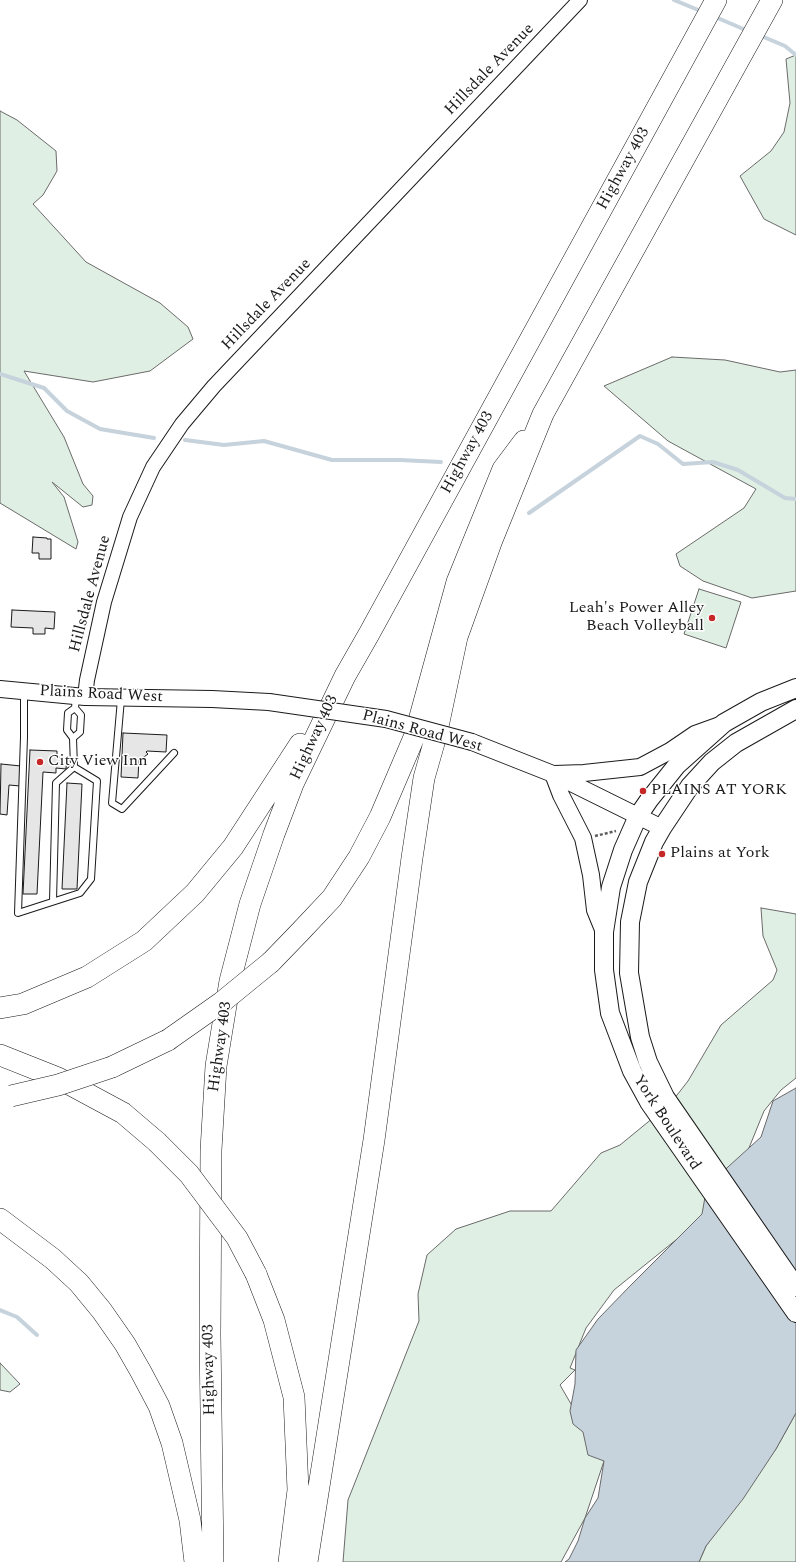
<!DOCTYPE html>
<style>
body{margin:0}
canvas{display:block;background:#fff}
</style>
<canvas width="796" height="1562"></canvas>
<script>
const ctx = document.querySelector('canvas').getContext('2d');
ctx.lineJoin = 'round';
function fillPath(path, color) {
  ctx.fillStyle = color;
  ctx.fill(path, 'evenodd');
}
function poly(rows) {
  const path = new Path2D();
  for (const r of rows) {
    path.moveTo(r[0], r[1]);
    for (let i = 2; i < r.length; i += 2) path.lineTo(r[i], r[i + 1]);
  }
  return path;
}
function stroke(path, color, width, dash) {
  ctx.strokeStyle = color;
  ctx.lineWidth = width;
  ctx.lineCap = dash ? 'butt' : 'round';
  ctx.setLineDash(dash || []);
  ctx.stroke(path);
}
function label(font, color, halo, rows, align = 'center') {
  ctx.font = font + ' Spectral,serif';
  ctx.lineWidth = 3;
  ctx.setLineDash([]);
  ctx.textBaseline = 'middle';
  ctx.strokeStyle = halo;
  ctx.fillStyle = color;
  for (const [text, x, y, turn = 0] of rows) {
    ctx.save();
    ctx.translate(x, y);
    ctx.rotate((+turn || 0) * Math.PI / 180);
    ctx.textAlign = isNaN(turn) ? turn : align;
    if (halo) ctx.strokeText(text, 0, 0);
    ctx.fillText(text, 0, 0);
    ctx.restore();
  }
}
const green = poly([
 [796,55,796,235,764,219,740,176,771,151,784,132,790,103,786,59,796,55],
 [0,111,17,120,56,151,57,171,43,195,33,204,86,262,160,303,188,327,193,339,150,371,93,382,24,371,64,437,83,484,93,496,92,505,83,507,52,482,64,497,78,542,76,549,0,503,0,111],
 [672,357,725,360,780,372,796,370,796,591,752,598,703,581,680,566,676,554,744,508,756,489,668,441,604,386,672,357],
 [699,589,741,602,726,648,684,634,699,589],
 [761,908,796,914,796,1078,781,1090,764,1111,729,1197,614,1290,586,1328,570,1368,575,1370,560,1385,604,1461,585,1518,561,1562,343,1562,348,1500,419,1321,418,1294,427,1255,456,1229,510,1211,551,1211,601,1153,620,1145,670,1104,688,1081,721,1025,773,980,777,970,763,936,761,908],
 [0,1363,20,1384,10,1392,0,1390,0,1363],
 [796,1413,796,1562,699,1562,706,1546,776,1449,796,1413]
]);
fillPath(green, '#e0efe3');
stroke(green, '#6a6a6a', 1);
const water = poly([
 [796,1088,796,1413,776,1449,743,1499,706,1546,699,1562,565,1562,569,1559,578,1541,585,1518,598,1498,604,1461,588,1455,583,1432,573,1424,570,1411,575,1384,576,1350,598,1319,630,1286,702,1214,707,1186,761,1137,773,1101,796,1088]
]);
fillPath(water, '#c6d2dc');
stroke(water, '#6a6a6a', 1);
stroke(poly([
 [674,0,703,12],
 [713,16,748,31],
 [759,35,785,46,796,55],
 [0,374,44,388,67,411,100,429,154,438],
 [185,440,224,445,264,441,332,460,400,460,441,462],
 [529,513,640,436,658,444,683,464,713,462,738,470,785,498,796,499],
 [0,1310,17,1317,37,1335]
]), '#c6d2dc', 4);
const building = poly([
 [33,537,47,538,47,539,51,539,51,559,39,559,39,553,32,553,33,537],
 [12,610,55,612,54,629,45,628,45,634,33,634,33,628,11,627,12,610],
 [123,733,167,735,166,752,147,751,146,752,148,754,141,759,140,758,139,758,138,778,121,777,123,733],
 [30,750,57,751,57,757,67,758,66,769,56,768,56,773,43,772,37,894,23,894,30,750],
 [1,764,21,766,20,786,9,785,7,815,0,814,1,764],
 [67,783,82,784,77,889,62,889,67,783]
]);
fillPath(building, '#e6e6e6');
stroke(building, '#1a1a1a', 1);
const service = poly([
 [24,693,24,737,18,913,80,893,91,879,97,781,74,767,73,738],
 [121,699,112,803,122,809,174,753],
 [75,708,68,713,67,730,73,738,80,732,81,715,75,708,76,697],
 [53,901,56,783,74,767]
]);
const tertiary = poly([
 [85,697,87,680,104,602,130,517,153,467,182,424,214,386,580,0]
]);
const secondary = poly([
 [0,689,85,697,212,699,269,702],
 [472,742,553,774,662,828],
 [553,774,561,795,583,838,591,875,595,910,604,932],
 [554,774,584,773,640,767,670,751,695,734,720,725]
]);
const primary = poly([
 [796,688,761,702,724,723,677,765,649,800,638,816,623,850,611,887,604,932,604,970,610,1013,632,1071,649,1102,796,1313],
 [796,709,736,743,712,762,690,786,662,828,654,842,638,882,630,922,629,973,640,1037,648,1062,665,1097,796,1287]
]);
const motorway = poly([
 [271,962,300,932,332,898,359,857,380,817,415,735,457,582,503,469,524,441],
 [0,1008,23,1004,87,977,144,941,195,893,233,847,300,744],
 [0,1055,58,1078,123,1113,157,1142],
 [112,1067,168,1040],
 [0,1219,53,1259,79,1283,102,1311,125,1344,141,1372,159,1406,172,1443,190,1520,195,1562],
 [256,1274,274,1320,294,1397,298,1490,289,1562],
 [213,1562,210,1335,211,1150,216,1066,230,981,250,904,274,834,293,784,345,676,369,634,716,0],
 [307,1562,374,1140,412,858,424,778,436,736,457,637,492,540,543,414,772,0]
]);
stroke(service, '#1a1a1a', 8);
stroke(tertiary, '#1a1a1a', 16);
stroke(secondary, '#1a1a1a', 18);
stroke(primary, '#1a1a1a', 20);
stroke(motorway, '#1a1a1a', 22);
stroke(poly([
 [595,836,616,831]
]), '#5f5f5f', 2.5, [3, 2]);
stroke(service, '#fff', 6);
stroke(tertiary, '#fff', 14);
stroke(secondary, '#fff', 16);
stroke(primary, '#fff', 18);
stroke(motorway, '#fff', 21);
const secondaryBridge = poly([
 [269,702,386,719,472,742]
]);
const motorwayBridge = poly([
 [168,1040,222,1002,271,962],
 [11,1096,58,1085,112,1067],
 [157,1142,189,1174,237,1238,256,1274]
]);
stroke(secondaryBridge, '#1a1a1a', 18, []);
stroke(motorwayBridge, '#1a1a1a', 22, []);
stroke(secondaryBridge, '#fff', 16);
stroke(motorwayBridge, '#fff', 21);
for (const [x, y, r, color] of [
 [712,618,4,"#c62828"],
 [40,762,4,"#c62828"],
 [643,791,4,"#c62828"],
 [662,854,4,"#c62828"]
]) {
  const dot = new Path2D();
  dot.arc(x, y, r, 0, 2 * Math.PI);
  ctx.fillStyle = color;
  ctx.fill(dot);
  stroke(dot, '#fff', 1.5);
}
label('16px', '#1a1a1a', '#fff', [
 ["Hillsdale Avenue",490,70,-46],
 ["Highway 403",624,169,-61],
 ["Hillsdale Avenue",267,305,-46],
 ["Highway 403",468,453,-61],
 ["Hillsdale Avenue",91,594,-75],
 ["Plains Road West",101,695,3],
 ["Plains Road West",422,732,15],
 ["Highway 403",315,738,-65],
 ["Highway 403",221,1047,-82],
 ["York Boulevard",666,1123,57],
 ["Highway 403",210,1370,-91]
]);
label('16px', '#1a1a1a', '#fff', [
 ["Leah's Power Alley",704,609,"right"],
 ["Beach Volleyball",704,627,"right"],
 ["City View Inn",48,762],
 ["PLAINS AT YORK",651,791],
 ["Plains at York",670,854]
], 'left');
</script>
